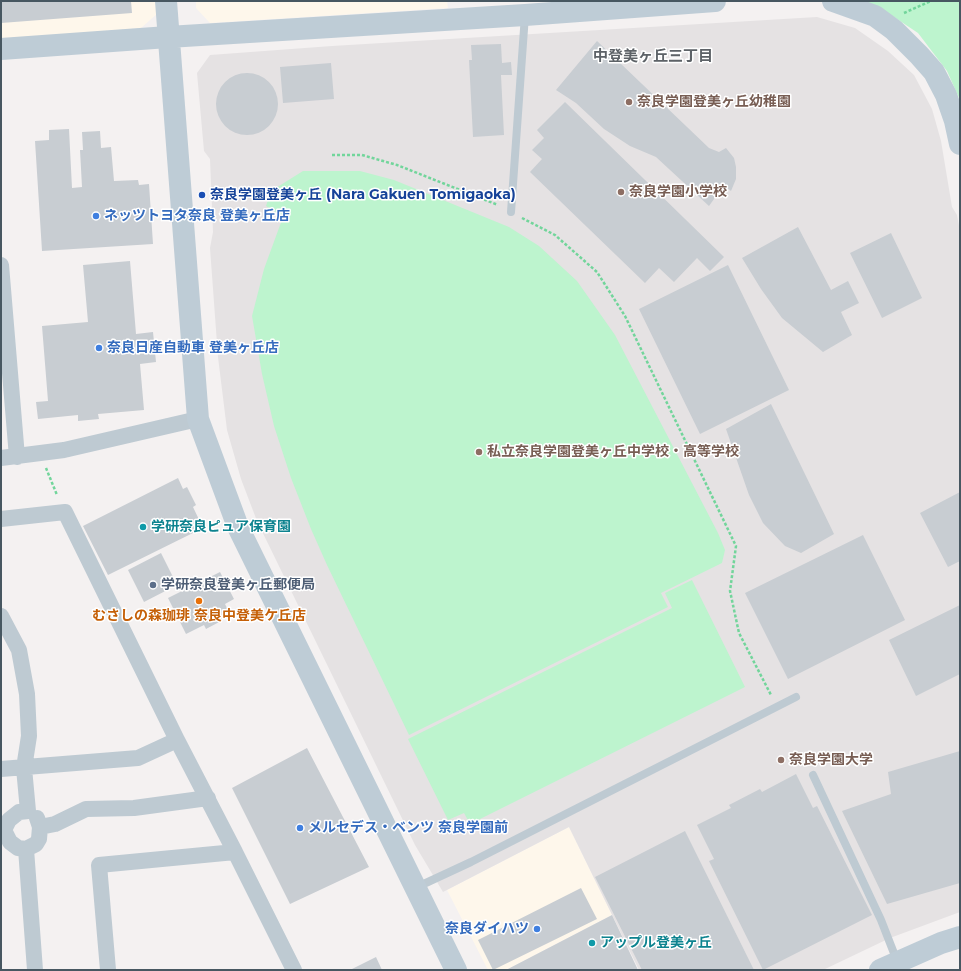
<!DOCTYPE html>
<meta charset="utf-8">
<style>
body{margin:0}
#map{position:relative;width:961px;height:971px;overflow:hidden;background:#f4f1f1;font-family:Montserrat,sans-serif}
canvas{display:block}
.frame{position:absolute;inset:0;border:2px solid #475761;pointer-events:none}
</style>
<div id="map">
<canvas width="961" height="971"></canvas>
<div class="frame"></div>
</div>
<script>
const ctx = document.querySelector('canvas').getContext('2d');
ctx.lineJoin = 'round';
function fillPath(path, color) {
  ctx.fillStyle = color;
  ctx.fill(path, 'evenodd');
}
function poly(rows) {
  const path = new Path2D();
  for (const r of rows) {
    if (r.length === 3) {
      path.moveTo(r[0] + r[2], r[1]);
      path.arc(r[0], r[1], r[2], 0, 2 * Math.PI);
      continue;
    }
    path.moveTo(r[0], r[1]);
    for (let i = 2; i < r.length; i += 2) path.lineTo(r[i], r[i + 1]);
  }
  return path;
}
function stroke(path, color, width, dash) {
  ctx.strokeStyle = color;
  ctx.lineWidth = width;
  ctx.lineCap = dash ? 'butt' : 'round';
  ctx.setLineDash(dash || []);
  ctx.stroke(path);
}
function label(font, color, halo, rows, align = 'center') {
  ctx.font = font + ' Montserrat,"Noto Sans JP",sans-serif';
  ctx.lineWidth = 3;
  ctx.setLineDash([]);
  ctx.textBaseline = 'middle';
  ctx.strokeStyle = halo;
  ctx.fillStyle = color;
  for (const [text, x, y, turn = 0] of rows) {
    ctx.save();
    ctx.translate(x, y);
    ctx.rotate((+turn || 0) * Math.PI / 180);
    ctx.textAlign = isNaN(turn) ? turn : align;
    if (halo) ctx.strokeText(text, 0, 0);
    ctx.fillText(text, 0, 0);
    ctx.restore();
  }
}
fillPath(poly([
 [1,1,158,1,158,13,141,28,1,40],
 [196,1,447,1,448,8,210,23,196,8],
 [569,827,612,915,506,970,488,970,447,890]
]), '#fef7eb');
fillPath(poly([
 [817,17,855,28,888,51,914,75,932,109,941,141,952,207,957,215,960,231,960,912,890,938,823,970,639,970,569,827,443,892,415,845,257,521,241,479,227,430,218,357,210,248,213,232,210,159,204,151,197,73,210,55,332,46]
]), '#e5e2e3');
fillPath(poly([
 [862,1,960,1,960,100,947,71,918,33,882,9],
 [303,171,360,171,394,180,509,227,539,246,577,281,615,335,718,533,725,550,722,563,661,593,668,607,409,735,327,565,311,529,291,478,274,426,262,374,252,316,264,269,283,217,266,206,271,191],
 [692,580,745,687,470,824,464,813,448,820,408,739,672,608,665,593]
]), '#bdf4ce');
fillPath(poly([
 [1,1,131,1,132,13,1,23],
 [597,41,709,148,719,152,726,148,734,158,736,167,736,179,731,191,724,185,709,206,656,157,630,146,604,129,576,103,556,90],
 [501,44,502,63,511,62,512,75,501,75,504,135,473,137,469,60,472,60,471,45],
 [331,63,334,99,283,103,280,67],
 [247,104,31],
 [565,102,724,257,710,271,697,258,674,282,659,268,645,283,530,172,542,159,532,150,544,138,537,130],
 [69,129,72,188,82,187,80,150,83,150,82,132,100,131,101,148,111,147,114,181,138,180,139,185,149,184,153,244,42,251,35,141,49,140,49,130],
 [798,227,831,290,848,281,859,303,841,312,852,335,823,352,782,318,761,289,742,258],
 [891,233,922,298,882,318,850,253],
 [130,261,136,334,153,332,156,362,140,364,144,410,98,414,99,419,78,421,78,415,38,419,36,402,48,401,42,326,88,322,83,265],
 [728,265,789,390,700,434,639,309],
 [771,404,834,534,801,553,785,546,763,523,749,495,726,429],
 [178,478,183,489,187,487,196,505,193,507,203,528,108,575,83,526],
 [960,492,960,561,948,567,920,513],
 [863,535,905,620,788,679,745,593],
 [161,553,177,585,144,602,128,570],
 [220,572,234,599,225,604,229,612,221,616,223,620,206,629,204,625,186,634,168,598],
 [960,605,960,674,916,696,889,640],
 [307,748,369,867,290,904,232,788],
 [960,751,960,883,887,904,842,811,891,794,888,772],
 [796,774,813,808,817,806,872,915,763,970,709,861,714,859,697,825,731,808,729,805,760,789,762,792],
 [685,831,754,970,642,970,595,877],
 [581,888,597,919,493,970,478,940],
 [612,915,638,970,506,970],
 [376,957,382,970,350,970]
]), '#c8cdd2');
stroke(poly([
 [904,13,931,1],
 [332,155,362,155,397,165,498,205],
 [522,218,555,235,597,272,625,316,736,546,730,591,739,633,771,695],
 [46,468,57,495]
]), '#72d59b', 2.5, [3, 2]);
stroke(poly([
 [511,212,525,15],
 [813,775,881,920,897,961],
 [415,888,471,862,796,697]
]), '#becad2', 8);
stroke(poly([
 [1,265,17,457],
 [1,458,64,450,198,419],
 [1,519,65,512,177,740,138,758,1,769],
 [1,616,19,650,27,694,29,736,24,768,28,811,19,812,9,820,4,830],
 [177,740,235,852],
 [40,827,55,824,86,809,134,808,208,798],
 [1,829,4,830,10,842,18,848,26,849,35,970],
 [26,849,36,844,39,839,40,827,37,818],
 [108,970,99,865,235,852,294,970]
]), '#becad2', 16);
stroke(poly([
 [166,1,198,419,238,527,456,970],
 [833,1,875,16,894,30,919,55,934,72,946,95,955,121,960,144],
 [1,49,168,37,525,15,715,1],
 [880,970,941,943,960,937]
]), '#beccd6', 22);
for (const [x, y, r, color] of [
 [629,102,4,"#8d6e63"],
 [621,192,4,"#8d6e63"],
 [202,195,4,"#1a4fb4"],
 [96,216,4,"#3f7fe0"],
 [99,348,4,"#3f7fe0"],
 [479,452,4,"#8d6e63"],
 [143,527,4,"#0f9aa8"],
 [153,585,4,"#5c6f8a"],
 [199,601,4,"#e8710a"],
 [781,760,4,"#8d6e63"],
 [300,828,4,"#3f7fe0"],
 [537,929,4,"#3f7fe0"],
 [592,943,4,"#0f9aa8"]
]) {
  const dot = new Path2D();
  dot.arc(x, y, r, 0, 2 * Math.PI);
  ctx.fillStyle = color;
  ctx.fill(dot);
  stroke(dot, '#fff', 1.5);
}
label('bold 14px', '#785e54', '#fff', [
 ["奈良学園登美ヶ丘幼稚園",637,102],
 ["奈良学園小学校",629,192],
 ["私立奈良学園登美ヶ丘中学校・高等学校",487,452],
 ["奈良学園大学",789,760]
], 'left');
label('bold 14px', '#164399', '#fff', [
 ["奈良学園登美ヶ丘 (Nara Gakuen Tomigaoka)",210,195]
], 'left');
label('bold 14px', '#366cbe', '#fff', [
 ["ネッツトヨタ奈良 登美ヶ丘店",104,216],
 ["奈良日産自動車 登美ヶ丘店",107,348],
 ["メルセデス・ベンツ 奈良学園前",308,828],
 ["奈良ダイハツ",529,929,"right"]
], 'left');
label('bold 14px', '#0d838f', '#fff', [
 ["学研奈良ピュア保育園",151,527],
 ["アップル登美ヶ丘",600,943]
], 'left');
label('bold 14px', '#4e5e75', '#fff', [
 ["学研奈良登美ヶ丘郵便局",161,585]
], 'left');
label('bold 14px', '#c56008', '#fff', [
 ["むさしの森珈琲 奈良中登美ケ丘店",199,616]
]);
label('bold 15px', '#5d6267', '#fff', [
 ["中登美ヶ丘三丁目",653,57]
]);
</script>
